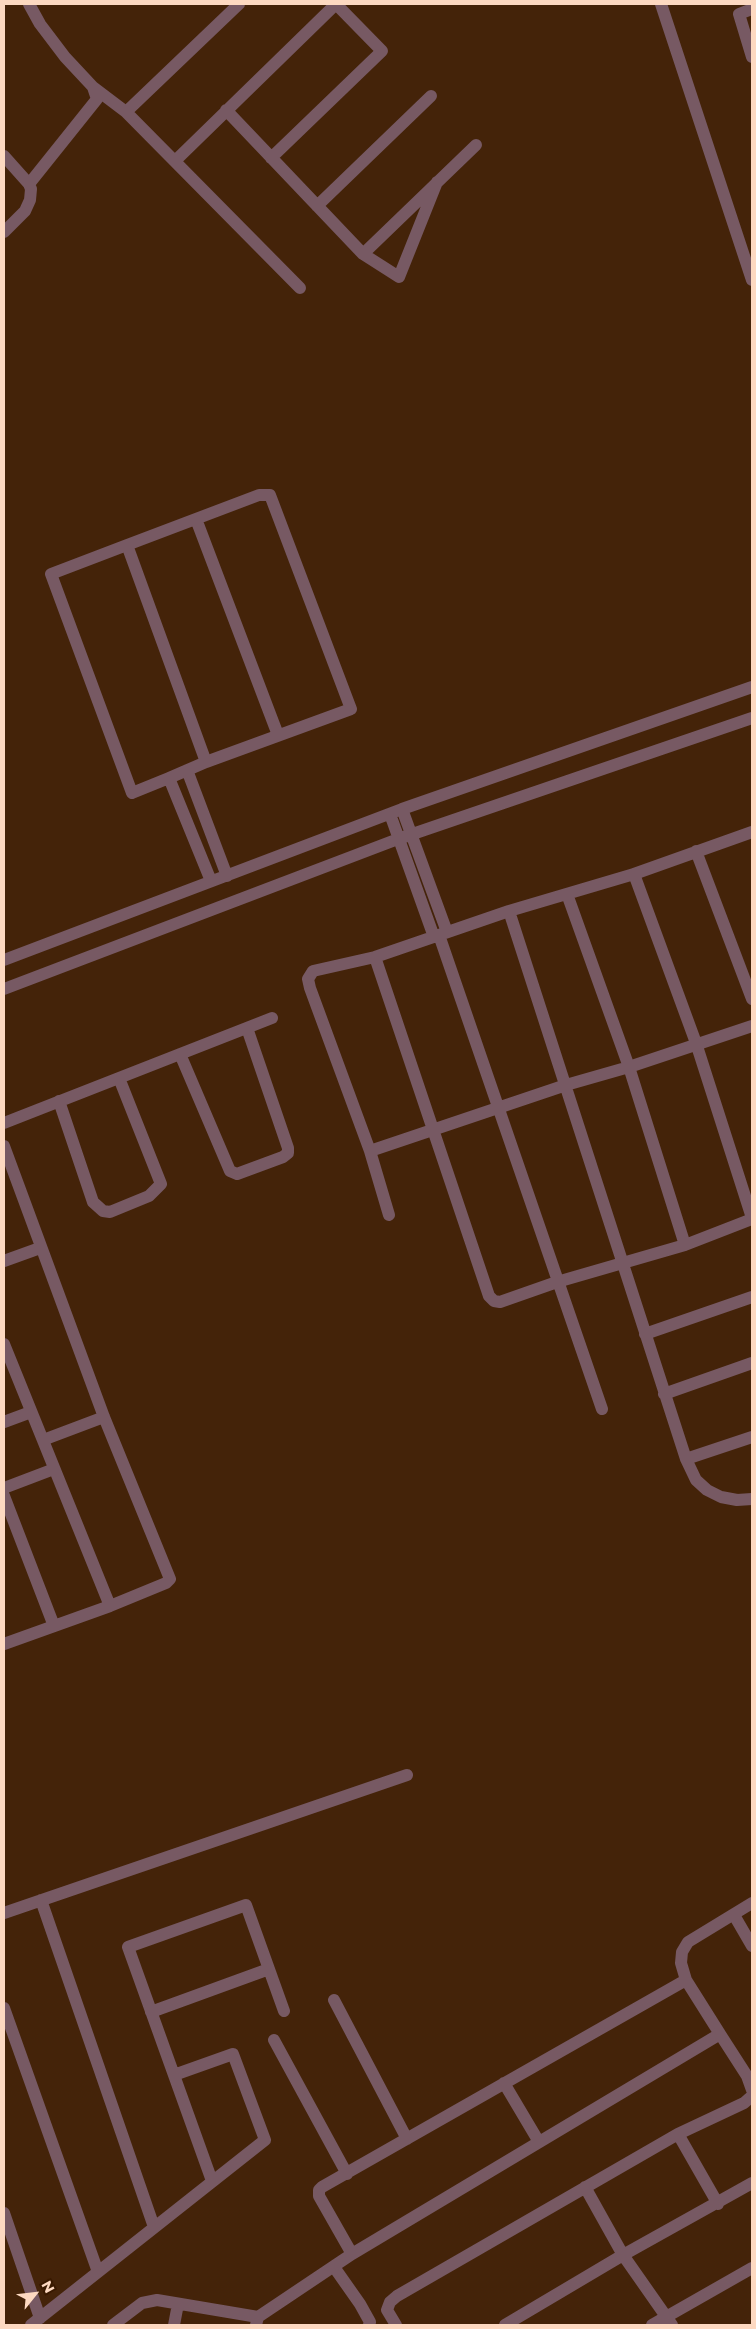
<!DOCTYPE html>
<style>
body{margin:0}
#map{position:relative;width:756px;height:2329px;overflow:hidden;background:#442309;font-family:Montserrat,sans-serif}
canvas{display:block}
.frame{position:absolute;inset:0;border:5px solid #fdd9c1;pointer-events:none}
.north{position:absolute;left:10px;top:2269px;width:50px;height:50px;-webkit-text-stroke:4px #391900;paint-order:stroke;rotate:61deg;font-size:14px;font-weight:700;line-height:20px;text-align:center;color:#fdd9c1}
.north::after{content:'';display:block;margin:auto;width:18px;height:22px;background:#fdd9c1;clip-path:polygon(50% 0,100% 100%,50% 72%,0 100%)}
</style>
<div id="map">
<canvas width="756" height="2329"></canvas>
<div class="frame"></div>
<div class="north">N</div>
</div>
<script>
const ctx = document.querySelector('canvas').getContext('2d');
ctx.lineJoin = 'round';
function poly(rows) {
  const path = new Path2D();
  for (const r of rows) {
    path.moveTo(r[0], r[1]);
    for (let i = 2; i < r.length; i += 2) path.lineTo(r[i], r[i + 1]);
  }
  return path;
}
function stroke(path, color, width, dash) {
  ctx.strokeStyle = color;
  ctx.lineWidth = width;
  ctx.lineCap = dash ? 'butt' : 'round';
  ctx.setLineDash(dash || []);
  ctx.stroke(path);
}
stroke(poly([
 [29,4,40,24,65,57,93,87,126,112,300,288],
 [661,4,752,280],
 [752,9,739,14,752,57],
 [226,110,363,254,399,277,437,182],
 [126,112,239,4],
 [4,156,29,184,31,189,30,200,25,211,4,232],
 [175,161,336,4,382,51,271,158],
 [29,184,97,99,93,87],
 [317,206,431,96],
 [363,254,476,145],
 [196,519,278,735],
 [127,545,51,574,132,793,169,778],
 [206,762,127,545,259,495,270,495,351,709,206,762,169,778,211,881],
 [187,770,227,876],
 [402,809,447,932],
 [390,814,434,937],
 [696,851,752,999],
 [634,874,696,1043,752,1218],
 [567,894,629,1067,685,1245],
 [509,911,686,1459,696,1480,707,1490,721,1497,737,1500,752,1499],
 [439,935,602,1409],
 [375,957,489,1296,494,1301,500,1302,557,1282,685,1245,752,1219],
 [4,960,402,809,752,687],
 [4,989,398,839,752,718],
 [180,1054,230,1171,237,1174,283,1157,288,1153,288,1148,247,1028],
 [59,1101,93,1202,103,1211,110,1212,149,1196,161,1184,119,1078],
 [4,1123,272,1018],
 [4,1146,104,1417,170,1579,166,1583,110,1606,4,1644],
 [370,1151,566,1085,629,1067,752,1026],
 [389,1215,370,1151,310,988,308,979,313,971,375,957,509,911,634,874,752,832],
 [4,1261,40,1248],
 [645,1334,752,1297],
 [4,1344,110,1606],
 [664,1394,752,1363],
 [4,1422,31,1412],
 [43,1440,104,1417],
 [686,1459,752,1437],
 [4,1488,54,1469],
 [4,1496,54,1626],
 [41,1900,154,2227],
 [4,1913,407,1775],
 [734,1915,752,1946],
 [334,2000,407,2139],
 [4,2008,98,2272],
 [151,2012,269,1969],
 [720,2034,747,2076,752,2090],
 [274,2040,347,2174],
 [504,2083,539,2142],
 [678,2134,718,2204],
 [212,2181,128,1947,246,1905,284,2011],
 [585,2187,623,2255,672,2325],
 [4,2213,40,2318],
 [352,2254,319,2196,319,2190,322,2187,686,1980],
 [334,2267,360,2304,370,2322,369,2325],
 [31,2325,265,2140,233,2054,174,2075],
 [113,2325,142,2303,157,2300,258,2317],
 [174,2325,178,2304],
 [256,2325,258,2317,352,2254,720,2034,686,1980,681,1963,682,1952,688,1942,752,1903],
 [396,2325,387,2310,390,2302,397,2296,678,2134,744,2103,752,2096],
 [505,2325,623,2255,752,2183],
 [652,2325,752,2268]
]), '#775963', 12);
</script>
